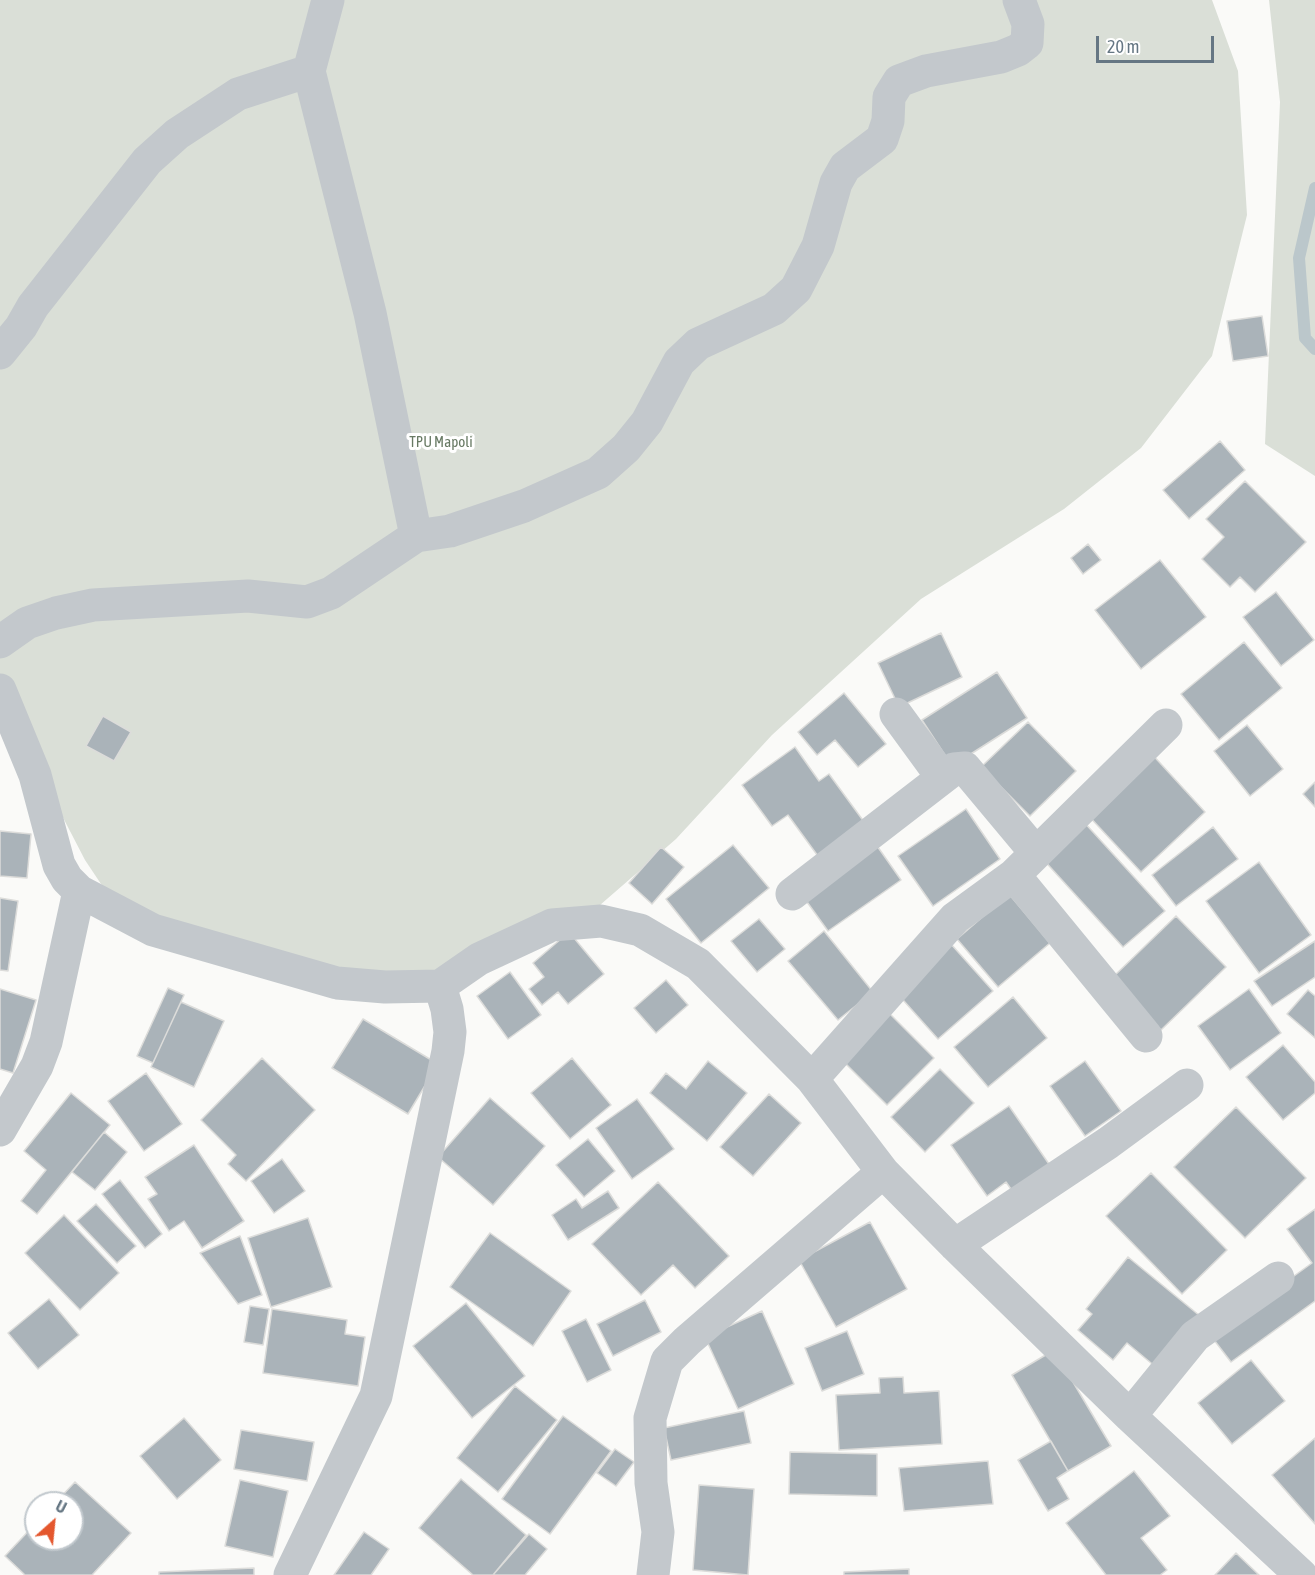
<!DOCTYPE html>
<style>
body{margin:0}
#map{position:relative;width:1315px;height:1575px;overflow:hidden;background:#fafaf8;font-family:"Asap Condensed",sans-serif}
canvas{display:block}
.north{position:absolute;left:24px;top:1491px;width:60px;height:60px;box-sizing:border-box;background:#fff;border:2px solid #c1c8cd;border-radius:50%;rotate:27deg;font-size:16px;font-weight:700;line-height:24px;text-align:center;color:#657683}
.north::after{content:'';display:block;margin:auto;width:21px;height:27px;background:#e4572e;clip-path:polygon(50% 0,100% 100%,50% 72%,0 100%)}
.scale{position:absolute;left:1096px;top:36px;width:118px;height:27px;box-sizing:border-box;border:3px solid #657683;border-top:0;padding-left:8px;font-size:18px;line-height:21px;white-space:nowrap;color:#657683;-webkit-text-stroke:4px #fff;paint-order:stroke}
</style>
<div id="map">
<canvas width="1315" height="1575"></canvas>
<div class="north">U</div>
<div class="scale">20 m</div>
</div>
<script>
const ctx = document.querySelector('canvas').getContext('2d');
ctx.lineJoin = 'round';
function fillPath(path, color) {
  ctx.fillStyle = color;
  ctx.fill(path, 'evenodd');
}
function poly(rows) {
  const path = new Path2D();
  for (const r of rows) {
    path.moveTo(r[0], r[1]);
    for (let i = 2; i < r.length; i += 2) path.lineTo(r[i], r[i + 1]);
  }
  return path;
}
function stroke(path, color, width, dash) {
  ctx.strokeStyle = color;
  ctx.lineWidth = width;
  ctx.lineCap = dash ? 'butt' : 'round';
  ctx.setLineDash(dash || []);
  ctx.stroke(path);
}
function label(font, color, halo, rows, align = 'center') {
  ctx.font = font + ' "Asap Condensed",sans-serif';
  ctx.lineWidth = 6;
  ctx.setLineDash([]);
  ctx.textBaseline = 'middle';
  ctx.strokeStyle = halo;
  ctx.fillStyle = color;
  for (const [text, x, y, turn = 0] of rows) {
    ctx.save();
    ctx.translate(x, y);
    ctx.rotate((+turn || 0) * Math.PI / 180);
    ctx.textAlign = isNaN(turn) ? turn : align;
    if (halo) ctx.strokeText(text, 0, 0);
    ctx.fillText(text, 0, 0);
    ctx.restore();
  }
}
fillPath(poly([
 [0,0,1212,0,1238,71,1247,215,1212,356,1141,448,1064,509,921,599,772,735,676,839,592,912,435,995,123,917,85,860,0,696],
 [1269,0,1315,0,1315,476,1265,444,1280,102]
]), '#dadfd7');
stroke(poly([
 [1315,188,1299,258,1305,338,1315,349]
]), '#bbc7cb', 12);
const building = poly([
 [1262,316,1268,356,1233,361,1227,321,1262,316],
 [1220,441,1245,470,1189,519,1163,490,1220,441],
 [1245,481,1306,542,1255,592,1240,577,1230,587,1202,559,1224,537,1206,519,1245,481],
 [1088,544,1101,560,1083,574,1071,558,1088,544],
 [1160,560,1206,617,1141,669,1095,610,1160,560],
 [1276,592,1314,640,1281,666,1243,617,1276,592],
 [941,633,962,677,899,707,878,663,941,633],
 [1244,642,1282,688,1219,740,1181,694,1244,642],
 [997,672,1027,718,952,766,922,720,997,672],
 [844,693,886,744,858,767,835,740,817,755,798,732,844,693],
 [103,716,131,732,114,761,86,746,103,716],
 [1028,722,1076,771,1030,816,981,767,1028,722],
 [1247,725,1283,769,1250,796,1214,751,1247,725],
 [795,747,819,781,829,774,870,830,823,863,788,815,772,826,742,785,795,747],
 [1149,751,1205,812,1141,872,1085,812,1149,751],
 [1315,782,1315,807,1303,794,1315,782],
 [966,809,1000,859,933,906,898,856,966,809],
 [1082,820,1165,911,1123,947,1041,857,1082,820],
 [1213,827,1238,859,1176,906,1152,875,1213,827],
 [0,831,31,834,27,878,0,876,0,831],
 [875,843,901,880,828,931,802,895,875,843],
 [733,845,769,888,701,943,666,899,733,845],
 [661,847,684,867,652,904,629,883,661,847],
 [1259,862,1311,935,1259,973,1206,901,1259,862],
 [1009,894,1050,943,998,987,957,939,1009,894],
 [0,898,18,901,8,971,0,970,0,898],
 [1176,916,1226,967,1161,1030,1111,979,1176,916],
 [759,919,785,949,757,972,731,941,759,919],
 [824,931,873,992,838,1020,788,961,824,931],
 [569,932,604,974,568,1004,558,992,542,1005,529,989,544,977,533,963,569,932],
 [1315,941,1315,977,1272,1006,1254,981,1315,941],
 [950,943,993,991,938,1039,895,991,950,943],
 [510,972,541,1015,508,1039,477,996,510,972],
 [666,980,688,1005,656,1033,634,1008,666,980],
 [168,988,184,995,153,1063,137,1056,168,988],
 [0,989,36,1000,13,1073,0,1069,0,989],
 [1249,989,1281,1033,1230,1070,1198,1026,1249,989],
 [1308,990,1315,996,1315,1038,1287,1014,1308,990],
 [1013,997,1047,1038,988,1087,954,1047,1013,997],
 [181,1002,224,1021,194,1087,151,1067,181,1002],
 [890,1014,934,1058,887,1105,843,1061,890,1014],
 [363,1019,438,1064,408,1114,332,1068,363,1019],
 [1283,1045,1315,1082,1315,1093,1283,1120,1246,1077,1283,1045],
 [262,1058,315,1110,246,1181,228,1164,236,1155,201,1120,262,1058],
 [572,1058,611,1105,570,1139,531,1093,572,1058],
 [708,1061,747,1093,707,1141,650,1093,666,1073,686,1089,708,1061],
 [1085,1061,1121,1111,1085,1136,1050,1086,1085,1061],
 [940,1069,974,1103,925,1152,891,1117,940,1069],
 [146,1073,182,1124,144,1151,108,1101,146,1073],
 [71,1093,110,1125,37,1214,21,1201,46,1170,24,1151,71,1093],
 [769,1094,801,1123,753,1176,720,1147,769,1094],
 [490,1098,545,1146,493,1205,438,1157,490,1098],
 [637,1099,674,1149,632,1179,596,1128,637,1099],
 [1009,1106,1051,1167,1013,1192,1006,1182,987,1196,951,1145,1009,1106],
 [1236,1107,1306,1178,1245,1238,1174,1167,1236,1107],
 [104,1132,127,1152,95,1190,72,1172,104,1132],
 [588,1139,615,1171,584,1197,556,1165,588,1139],
 [194,1145,244,1221,202,1248,184,1221,169,1231,148,1199,157,1194,145,1177,194,1145],
 [282,1159,305,1191,274,1213,251,1181,282,1159],
 [1151,1173,1227,1250,1182,1294,1106,1216,1151,1173],
 [120,1180,162,1234,145,1248,102,1194,120,1180],
 [658,1182,729,1256,695,1288,673,1265,641,1295,592,1244,658,1182],
 [608,1191,619,1208,568,1240,552,1215,576,1199,582,1208,608,1191],
 [96,1204,136,1246,117,1263,77,1221,96,1204],
 [1315,1209,1315,1301,1231,1362,1211,1336,1312,1263,1287,1229,1315,1209],
 [64,1215,119,1273,80,1310,25,1253,64,1215],
 [308,1218,332,1287,271,1307,248,1238,308,1218],
 [870,1222,907,1289,836,1327,799,1260,870,1222],
 [490,1233,571,1291,533,1346,450,1287,490,1233],
 [240,1236,262,1295,238,1304,200,1253,240,1236],
 [1128,1257,1200,1316,1157,1368,1127,1343,1113,1360,1078,1330,1092,1314,1086,1309,1128,1257],
 [49,1299,79,1335,38,1369,8,1333,49,1299],
 [645,1300,661,1332,613,1356,597,1324,645,1300],
 [466,1303,525,1376,472,1418,413,1346,466,1303],
 [250,1306,269,1309,263,1345,244,1342,250,1306],
 [272,1309,347,1320,345,1334,365,1337,358,1386,263,1373,272,1309],
 [762,1311,794,1384,738,1409,705,1337,762,1311],
 [586,1319,611,1370,587,1382,562,1331,586,1319],
 [847,1331,864,1374,822,1391,805,1348,847,1331],
 [1054,1350,1111,1446,1068,1471,1012,1375,1054,1350],
 [1251,1360,1285,1401,1232,1444,1198,1403,1251,1360],
 [903,1377,904,1393,939,1391,942,1444,839,1450,836,1395,880,1393,879,1378,903,1377],
 [515,1386,557,1420,498,1492,457,1458,515,1386],
 [744,1411,751,1443,671,1460,664,1428,744,1411],
 [563,1416,611,1451,550,1534,502,1499,563,1416],
 [184,1418,221,1460,177,1499,140,1456,184,1418],
 [241,1430,314,1442,307,1481,234,1469,241,1430],
 [1315,1438,1315,1524,1272,1475,1315,1438],
 [1051,1441,1068,1471,1057,1478,1069,1499,1048,1511,1018,1460,1051,1441],
 [615,1449,634,1462,616,1486,597,1473,615,1449],
 [790,1452,877,1454,877,1496,789,1494,790,1452],
 [988,1461,993,1504,904,1511,899,1468,988,1461],
 [1134,1471,1170,1516,1141,1538,1167,1570,1160,1575,1106,1575,1066,1523,1134,1471],
 [461,1479,526,1535,493,1575,473,1575,419,1528,461,1479],
 [240,1480,288,1491,273,1557,225,1546,240,1480],
 [75,1482,131,1533,92,1575,25,1575,5,1556,36,1523,36,1539,72,1539,72,1503,55,1503,75,1482],
 [699,1485,754,1489,748,1575,693,1570,699,1485],
 [364,1532,389,1549,371,1575,334,1575,364,1532],
 [529,1534,547,1549,525,1575,493,1575,529,1534],
 [1236,1553,1259,1575,1215,1575,1236,1553],
 [254,1568,254,1575,159,1575,159,1572,254,1568],
 [909,1569,909,1575,844,1575,844,1572,909,1569]
]);
fillPath(building, '#aab3b9');
stroke(building, '#dcdcda', 1.5);
stroke(poly([
 [328,0,309,71,370,313,416,536],
 [0,353,21,327,33,306,147,161,177,134,238,94,309,71],
 [0,642,27,623,56,613,93,605,248,596,307,602,331,593,416,536,450,531,524,506,598,473,626,448,647,422,679,362,698,344,774,309,796,289,818,246,836,183,845,167,882,139,888,121,889,97,899,81,926,71,1001,57,1018,50,1027,43,1028,24,1019,0],
 [0,690,35,775,59,865,67,879,79,891,153,930,337,983,385,987,440,986,447,1009,450,1032,448,1051,376,1396,290,1575],
 [896,714,942,777],
 [1014,875,1146,1036],
 [792,894,954,769,965,768,1036,853],
 [440,986,479,959,552,925,601,921,640,930,698,964,812,1079,883,1172,955,1245,1130,1416,1301,1575],
 [812,1079,955,918,1014,875,1166,725],
 [0,1130,37,1066,46,1042,79,891],
 [955,1245,1108,1143,1187,1085],
 [1130,1416,1195,1336,1278,1278],
 [653,1575,658,1532,651,1483,650,1418,667,1361,687,1341,883,1172]
]), '#c3c8cc', 33);
label('15px', '#687a64', '#fff', [
 ["TPU Mapoli",441,442]
]);
</script>
